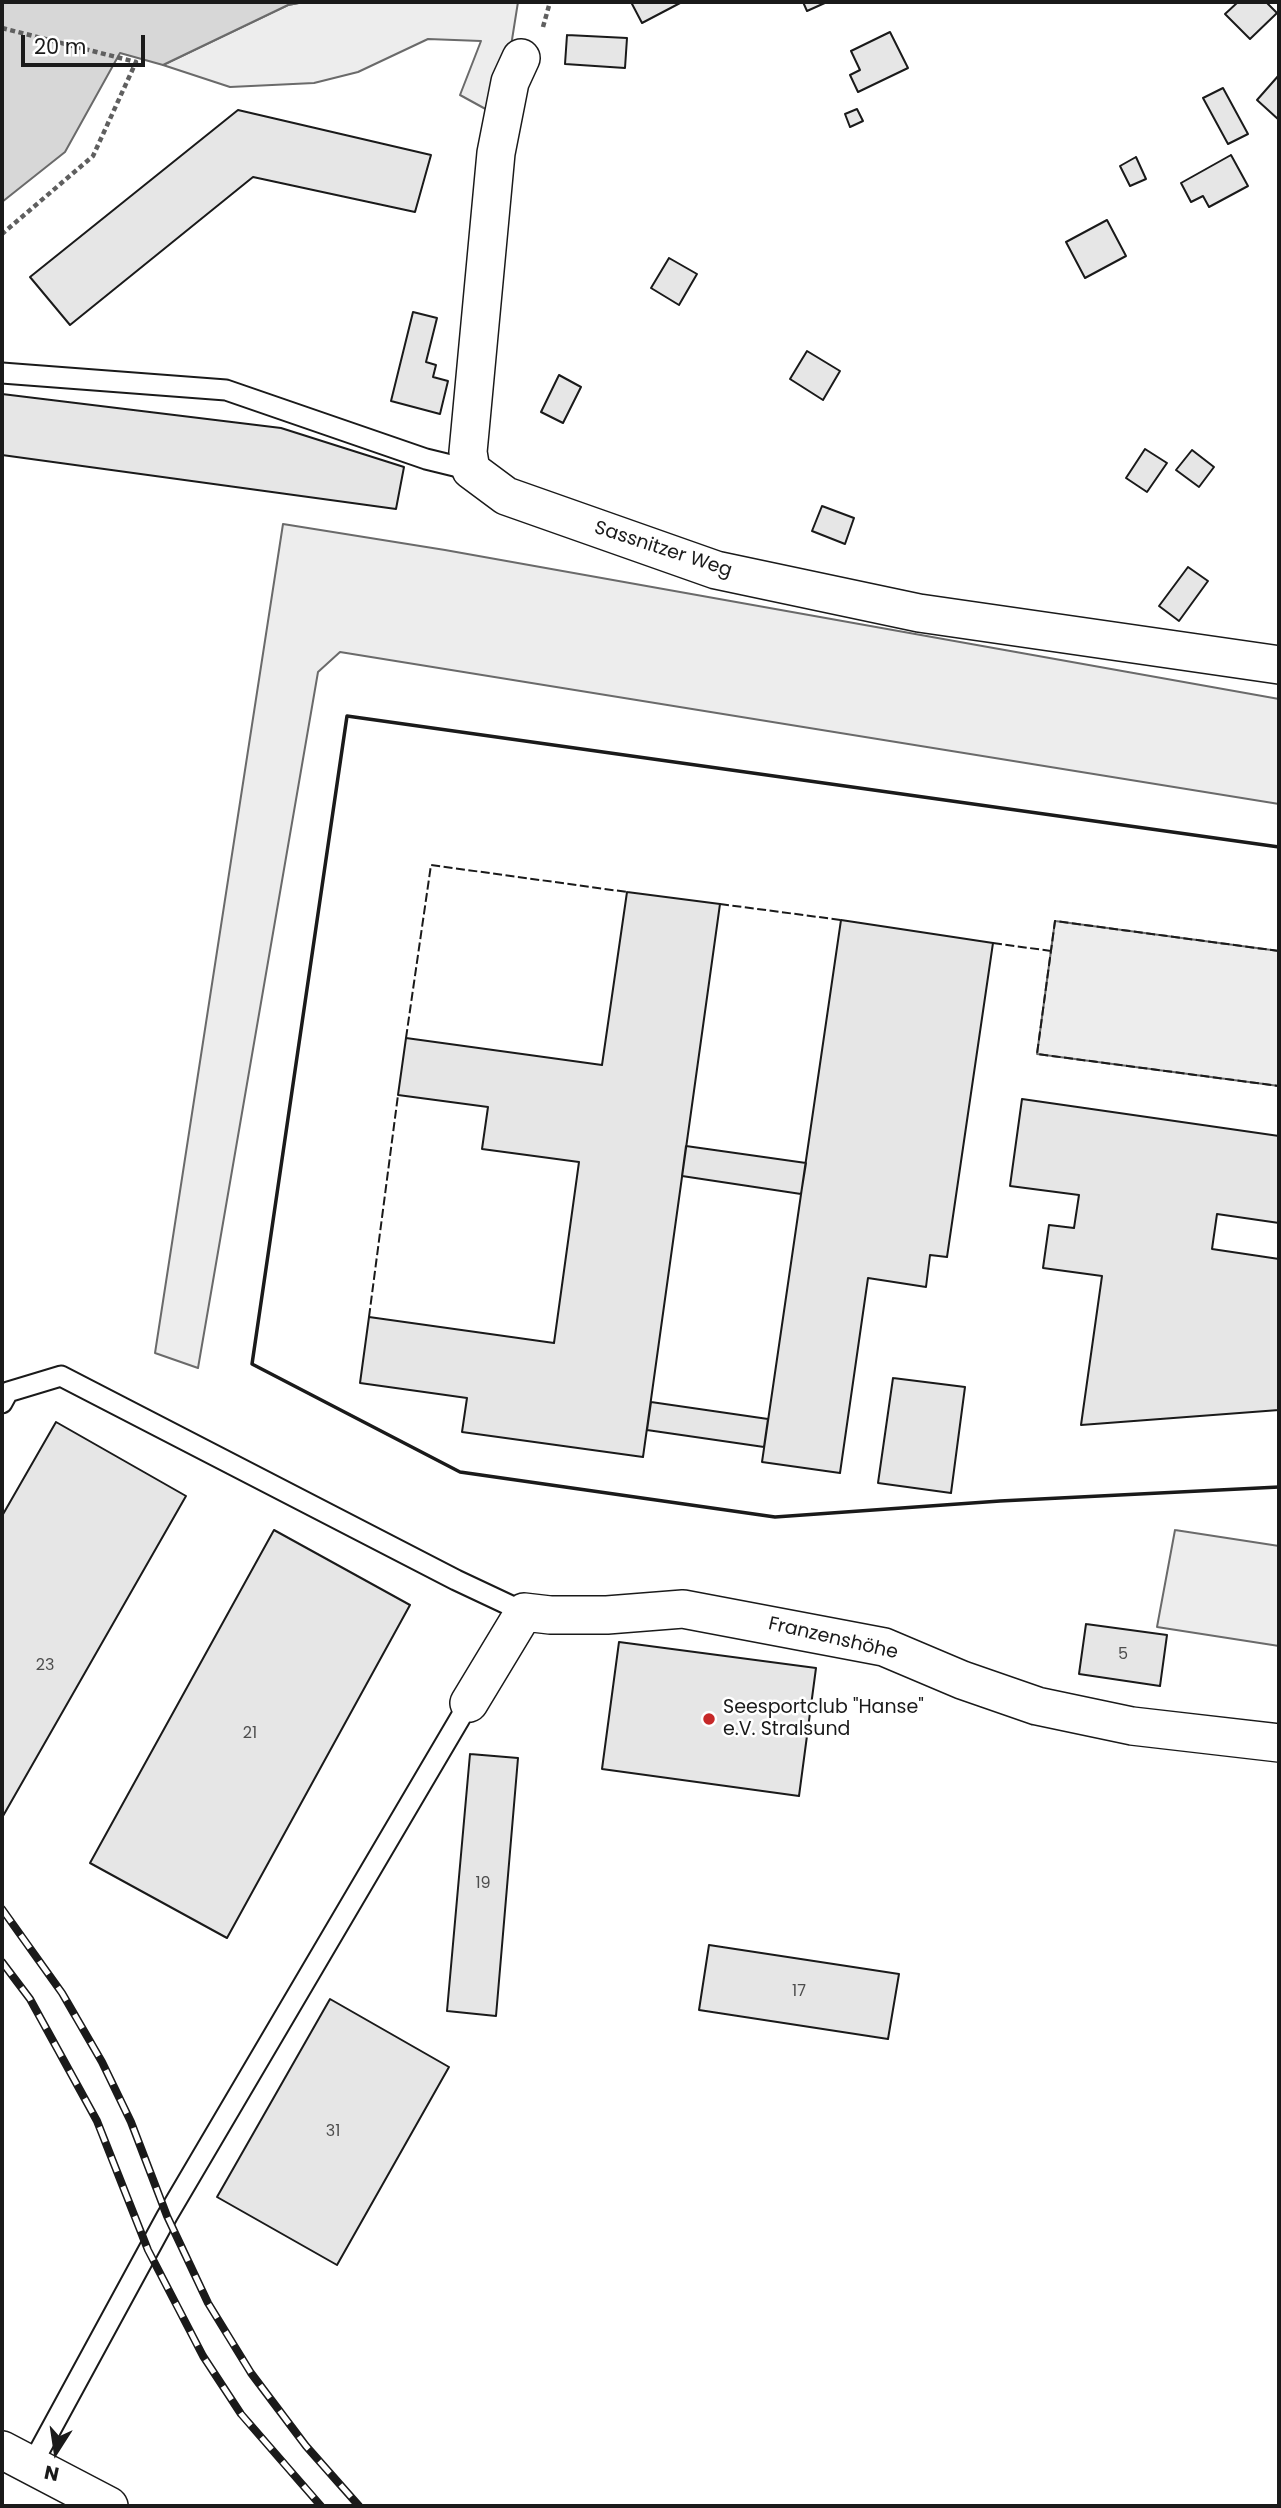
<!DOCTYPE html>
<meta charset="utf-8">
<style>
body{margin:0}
#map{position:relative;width:1281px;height:2508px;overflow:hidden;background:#fff;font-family:Poppins,sans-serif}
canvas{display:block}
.frame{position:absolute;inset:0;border:4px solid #1a1a1a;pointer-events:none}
.north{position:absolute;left:21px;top:2417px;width:70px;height:70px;-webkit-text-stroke:5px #fff;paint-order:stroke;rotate:192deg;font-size:19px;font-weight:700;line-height:28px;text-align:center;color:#1a1a1a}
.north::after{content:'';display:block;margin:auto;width:24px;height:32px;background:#1a1a1a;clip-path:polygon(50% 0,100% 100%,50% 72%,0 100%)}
.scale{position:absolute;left:21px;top:35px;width:124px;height:32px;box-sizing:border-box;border:4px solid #1a1a1a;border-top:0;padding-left:9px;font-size:21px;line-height:24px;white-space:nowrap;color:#1a1a1a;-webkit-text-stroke:5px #fff;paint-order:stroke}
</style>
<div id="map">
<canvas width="1281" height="2508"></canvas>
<div class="frame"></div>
<div class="north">N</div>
<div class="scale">20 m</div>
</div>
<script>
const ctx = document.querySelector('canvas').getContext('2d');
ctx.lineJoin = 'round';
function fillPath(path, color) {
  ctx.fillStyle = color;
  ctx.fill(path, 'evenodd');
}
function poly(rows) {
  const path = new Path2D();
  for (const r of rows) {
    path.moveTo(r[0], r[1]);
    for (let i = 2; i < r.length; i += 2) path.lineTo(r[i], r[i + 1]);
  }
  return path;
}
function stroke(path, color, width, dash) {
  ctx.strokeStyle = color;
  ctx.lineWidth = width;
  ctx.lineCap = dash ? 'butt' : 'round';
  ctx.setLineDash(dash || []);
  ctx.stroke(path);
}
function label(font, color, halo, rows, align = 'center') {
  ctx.font = font + ' Poppins,sans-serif';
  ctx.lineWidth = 5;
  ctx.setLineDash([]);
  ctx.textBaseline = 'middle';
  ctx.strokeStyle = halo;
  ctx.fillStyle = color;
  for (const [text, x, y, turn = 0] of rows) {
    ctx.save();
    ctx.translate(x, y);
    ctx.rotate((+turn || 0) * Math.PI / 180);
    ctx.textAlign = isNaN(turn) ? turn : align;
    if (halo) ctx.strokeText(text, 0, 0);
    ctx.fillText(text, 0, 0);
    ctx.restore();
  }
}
const built = poly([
 [304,2,518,2,511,46,491,112,460,95,481,41,428,39,358,72,314,83,230,87,163,65,288,5,304,2],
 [283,524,445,550,1279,699,1279,804,340,652,318,672,198,1368,155,1353,283,524],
 [1055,921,1279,951,1279,1086,1037,1054,1055,921],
 [1175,1530,1279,1546,1279,1646,1157,1627,1175,1530]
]);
fillPath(built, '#ededed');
stroke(built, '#6a6a6a', 2);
const water = poly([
 [2,2,304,2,288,5,163,65,120,53,65,152,2,202,2,2]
]);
fillPath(water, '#d7d7d7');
stroke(water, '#6a6a6a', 2);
const building = poly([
 [631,2,682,2,642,23,631,2],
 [803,2,827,2,807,11,803,2],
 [1238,2,1266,2,1277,13,1250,39,1225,14,1238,2],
 [890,32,908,68,858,92,850,75,860,70,851,51,890,32],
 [567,35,627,38,625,68,565,64,567,35],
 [1279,75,1279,120,1257,100,1279,75],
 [1223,88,1248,134,1228,144,1203,98,1223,88],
 [857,109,863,121,850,127,845,114,857,109],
 [238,110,431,155,415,212,253,177,70,325,30,277,238,110],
 [1231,155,1248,186,1209,207,1203,196,1191,202,1181,183,1231,155],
 [1136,157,1146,179,1130,186,1120,166,1136,157],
 [1107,220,1126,256,1085,278,1066,242,1107,220],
 [669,258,697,274,679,305,651,288,669,258],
 [413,312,437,318,426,362,436,365,433,377,448,381,440,414,391,401,413,312],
 [807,351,840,371,823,400,790,379,807,351],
 [559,375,581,387,563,423,541,412,559,375],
 [2,394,281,428,404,467,396,509,2,455,2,394],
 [1145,449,1167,463,1147,492,1126,478,1145,449],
 [1192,450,1214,467,1199,487,1176,470,1192,450],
 [822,506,854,518,845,544,812,531,822,506],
 [1188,567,1208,581,1179,621,1159,606,1188,567],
 [627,892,720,904,643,1457,462,1432,467,1398,360,1383,369,1317,554,1343,579,1162,482,1149,488,1107,398,1095,406,1038,602,1065,627,892],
 [841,920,993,943,947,1257,930,1255,926,1287,868,1278,840,1473,762,1462,841,920],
 [1022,1099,1279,1136,1279,1223,1217,1214,1212,1249,1279,1259,1279,1410,1081,1425,1102,1276,1043,1268,1049,1225,1074,1228,1079,1195,1010,1186,1022,1099],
 [686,1146,806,1163,801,1194,682,1176,686,1146],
 [893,1378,965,1387,951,1493,878,1483,893,1378],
 [651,1402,768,1419,764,1447,647,1430,651,1402],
 [56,1422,186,1496,3,1816,2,1516,56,1422],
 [274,1530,410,1605,227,1938,90,1863,274,1530],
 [1086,1624,1167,1635,1160,1686,1079,1674,1086,1624],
 [619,1642,816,1668,799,1796,602,1769,619,1642],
 [470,1754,518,1758,496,2016,447,2011,470,1754],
 [709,1945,899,1974,888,2039,699,2010,709,1945],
 [330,1999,449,2067,337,2265,217,2197,330,1999]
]);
fillPath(building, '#e6e6e6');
stroke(building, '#1a1a1a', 2);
const service = poly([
 [2,373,226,390,426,459,471,470],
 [2,1403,8,1392,61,1376,456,1580,524,1612],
 [31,2466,167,2216,469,1703]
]);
const minor = poly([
 [521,58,510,82,496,153,470,431,468,452,471,470,506,496,716,570,919,613,1279,665],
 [469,1703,524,1612,550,1615,607,1615,683,1609,884,1647,962,1680,1037,1706,1132,1726,1279,1743],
 [2,2450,109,2506]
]);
stroke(service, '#1a1a1a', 23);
stroke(minor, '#1a1a1a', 40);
stroke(poly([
 [543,27,550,2],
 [2,28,136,62,93,156,2,234]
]), '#5f5f5f', 4.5, [5, 3.5]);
stroke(service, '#fff', 19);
stroke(minor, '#fff', 37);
const rail = poly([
 [2,1909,62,1993,102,2062,131,2122,167,2216,208,2303,251,2373,306,2446,359,2506],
 [2,1962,30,1999,97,2121,148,2250,203,2356,241,2414,321,2506]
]);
stroke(rail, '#1a1a1a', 8);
stroke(rail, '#fff', 5, [16]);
stroke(poly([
 [720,904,841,920],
 [993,943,1051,951],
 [1279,951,1055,921,1037,1054,1279,1086],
 [406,1038,431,865,627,892],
 [369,1317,398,1095]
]), '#1a1a1a', 2, [9, 3.5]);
stroke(poly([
 [1279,847,347,716,252,1364,460,1472,775,1517,1000,1501,1279,1487]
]), '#1a1a1a', 3.5);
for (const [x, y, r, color] of [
 [709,1719,7,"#c62828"]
]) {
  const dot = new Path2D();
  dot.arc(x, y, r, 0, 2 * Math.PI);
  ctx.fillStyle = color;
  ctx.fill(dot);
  stroke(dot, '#fff', 2.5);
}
label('16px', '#4d4d4d', null, [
 ["5",1123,1655],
 ["23",45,1666],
 ["21",250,1734],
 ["19",483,1884],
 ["17",799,1992],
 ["31",333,2132]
]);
label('19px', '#1a1a1a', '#fff', [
 ["Sassnitzer Weg",663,550,18],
 ["Franzenshöhe",833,1639,13]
]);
label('19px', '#1a1a1a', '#fff', [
 ["Seesportclub \"Hanse\"",723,1708],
 ["e.V. Stralsund",723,1730]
], 'left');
</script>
